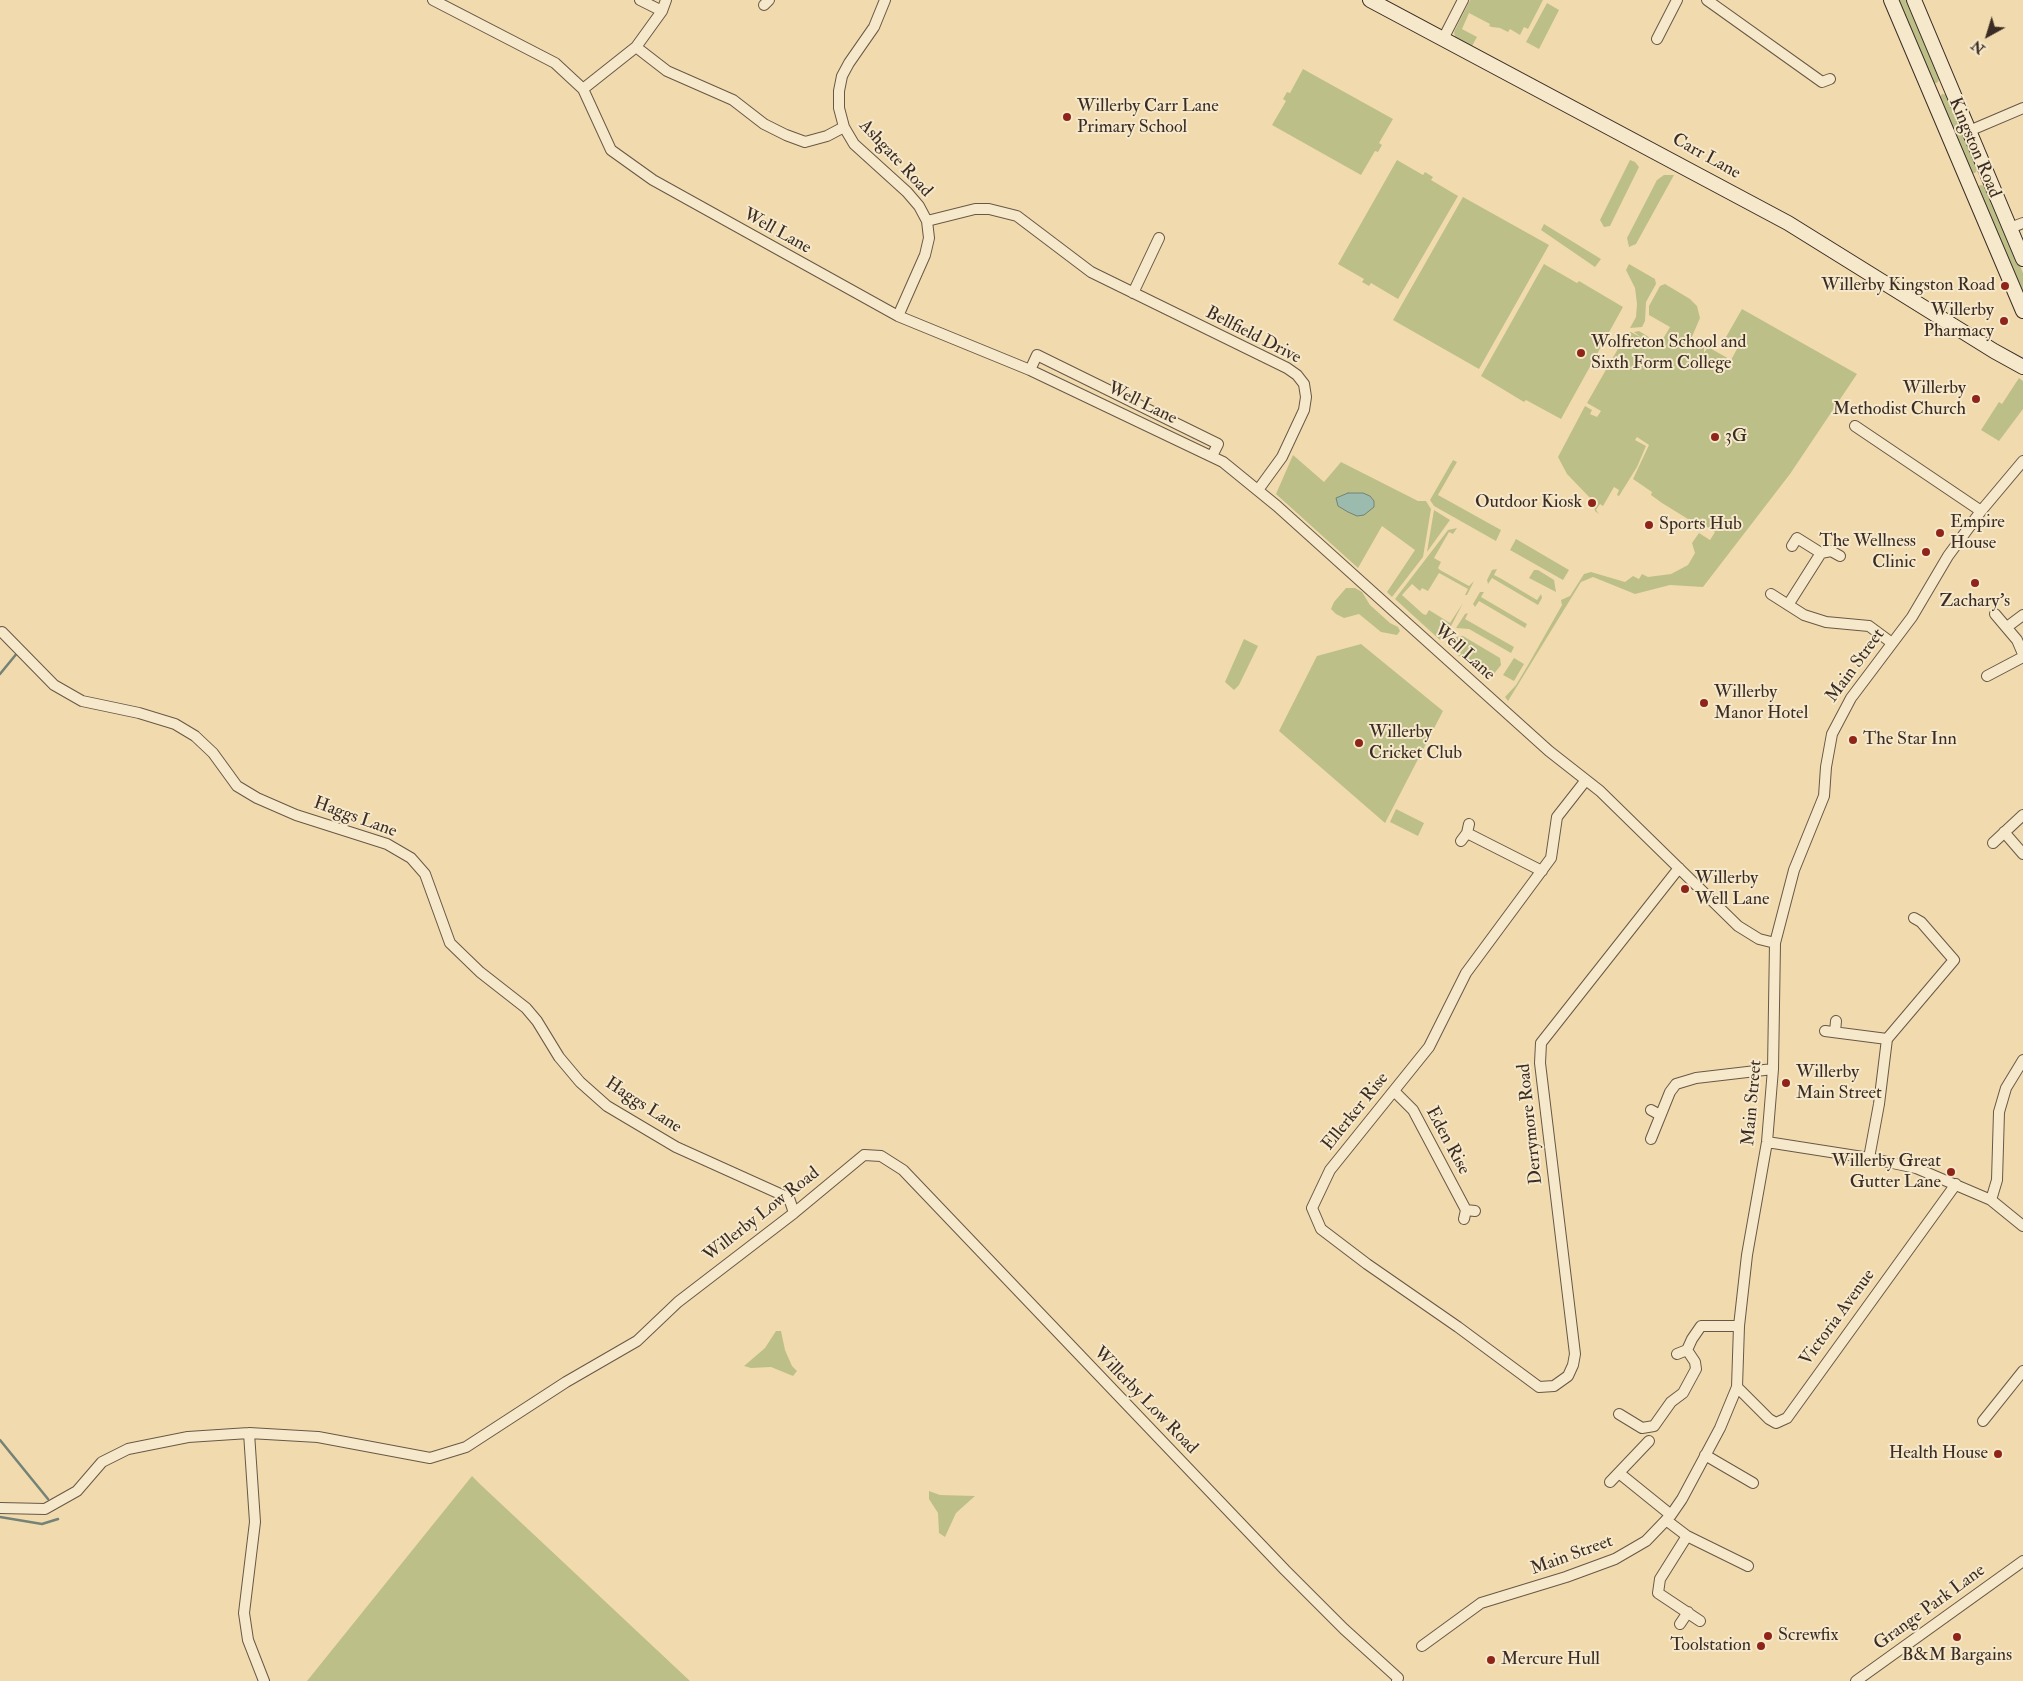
<!DOCTYPE html>
<style>
body{margin:0}
#map{position:relative;width:2023px;height:1681px;overflow:hidden;background:#f1dbae;font-family:"IM FELL Double Pica",serif}
canvas{display:block}
.north{position:absolute;left:1963px;top:10px;width:50px;height:50px;-webkit-text-stroke:4px #f6e8ca;paint-order:stroke;rotate:219deg;font-size:14px;font-weight:700;line-height:20px;text-align:center;color:#3a2c24}
.north::after{content:'';display:block;margin:auto;width:18px;height:22px;background:#3a2c24;clip-path:polygon(50% 0,100% 100%,50% 72%,0 100%)}
</style>
<div id="map">
<canvas width="2023" height="1681"></canvas>
<div class="north">N</div>
</div>
<script>
const ctx = document.querySelector('canvas').getContext('2d');
ctx.lineJoin = 'round';
function fillPath(path, color) {
  ctx.fillStyle = color;
  ctx.fill(path, 'evenodd');
}
function poly(rows) {
  const path = new Path2D();
  for (const r of rows) {
    path.moveTo(r[0], r[1]);
    for (let i = 2; i < r.length; i += 2) path.lineTo(r[i], r[i + 1]);
  }
  return path;
}
function stroke(path, color, width, dash) {
  ctx.strokeStyle = color;
  ctx.lineWidth = width;
  ctx.lineCap = dash ? 'butt' : 'round';
  ctx.setLineDash(dash || []);
  ctx.stroke(path);
}
function label(font, color, halo, rows, align = 'center') {
  ctx.font = font + ' "IM FELL Double Pica",serif';
  ctx.lineWidth = 4;
  ctx.setLineDash([]);
  ctx.textBaseline = 'middle';
  ctx.strokeStyle = halo;
  ctx.fillStyle = color;
  for (const [text, x, y, turn = 0] of rows) {
    ctx.save();
    ctx.translate(x, y);
    ctx.rotate((+turn || 0) * Math.PI / 180);
    ctx.textAlign = isNaN(turn) ? turn : align;
    if (halo) ctx.strokeText(text, 0, 0);
    ctx.fillText(text, 0, 0);
    ctx.restore();
  }
}
fillPath(poly([
 [1470,0,1543,0,1528,29,1524,27,1520,35,1510,29,1508,32,1500,28,1492,27,1489,26,1490,24,1469,13,1462,29,1477,37,1472,46,1455,37,1454,32],
 [1896,0,1907,0,1941,77,1937,83,1933,83],
 [1547,3,1559,10,1539,49,1526,42],
 [1303,69,1393,119,1379,143,1382,145,1378,152,1375,151,1361,175,1272,125,1286,101,1283,99,1287,92,1290,93],
 [1942,94,1948,95,1978,169,1975,173,1971,173,1939,98],
 [1397,160,1423,175,1425,172,1433,177,1431,180,1458,196,1398,299,1371,283,1369,286,1362,282,1364,279,1338,264],
 [1630,160,1635,162,1639,167,1610,226,1604,227,1600,220],
 [1664,175,1674,175,1636,244,1629,247,1627,238,1657,180],
 [1980,185,1986,186,2023,273,2023,301,1978,187],
 [1463,197,1549,245,1479,369,1393,320],
 [1544,224,1601,259,1595,267,1541,230],
 [1544,264,1577,283,1579,281,1623,307,1561,419,1526,400,1524,402,1481,376],
 [1629,264,1655,279,1656,284,1646,302,1645,321,1642,327,1630,328,1636,317,1637,304,1635,288,1626,270],
 [1665,284,1690,299,1697,306,1700,318,1691,339,1704,347,1704,353,1708,347,1731,360,1737,349,1729,344,1731,340,1726,337,1742,309,1857,374,1790,474,1703,587,1670,585,1635,594,1593,577,1581,582,1508,701,1505,697,1516,685,1528,665,1562,605,1561,600,1570,596,1584,574,1591,572,1625,582,1633,576,1639,579,1642,574,1648,577,1671,574,1688,565,1695,553,1692,543,1699,533,1710,540,1715,532,1704,525,1706,520,1702,518,1698,525,1696,524,1662,503,1651,495,1652,492,1633,479,1649,445,1637,437,1635,440,1646,446,1637,467,1619,496,1617,495,1619,490,1614,487,1603,506,1600,504,1596,510,1599,514,1595,511,1593,501,1567,474,1558,457,1585,406,1592,410,1590,414,1597,417,1601,411,1587,403,1627,333,1631,332,1642,338,1634,332,1639,331,1660,344,1670,327,1649,315,1649,306,1660,286],
 [2019,378,2023,381,2023,409,1999,441,1981,430,1999,402,2002,404],
 [1293,455,1324,482,1341,462,1418,501,1426,501,1431,509,1423,557,1392,597,1387,592,1415,550,1382,526,1358,568,1276,494],
 [1453,460,1457,462,1438,495,1501,530,1496,541,1434,506,1430,500],
 [1434,510,1450,520,1427,552],
 [1457,528,1453,534,1449,532,1434,558,1441,562,1438,568,1440,570,1469,586,1474,581,1467,595,1465,595,1468,589,1439,573,1428,591,1422,588,1420,591,1412,584,1402,595,1423,614,1426,615,1429,610,1450,623,1463,603,1447,634,1440,640,1395,599,1448,530],
 [1516,539,1569,570,1563,580,1510,550],
 [1497,569,1494,575,1500,578,1537,600,1541,594,1542,598,1538,605,1492,578,1488,584,1487,580,1492,570],
 [1534,570,1538,570,1554,580,1556,592,1529,578],
 [1346,588,1355,588,1362,592,1370,605,1390,623,1398,627,1400,631,1397,635,1381,632,1359,614,1344,618,1336,614,1331,609,1334,602],
 [1480,592,1484,592,1481,597,1527,624,1525,628,1479,601,1475,607,1473,604],
 [1468,613,1465,619,1514,647,1511,653,1469,629,1456,628,1465,614],
 [1463,636,1500,658,1501,665,1489,680,1486,680,1449,647,1456,637],
 [1244,639,1258,646,1239,685,1234,690,1225,682],
 [1361,644,1443,711,1385,823,1279,731,1317,656],
 [1514,658,1524,664,1514,681,1503,675],
 [1396,809,1424,823,1418,836,1390,822],
 [776,1331,781,1331,785,1350,792,1366,797,1371,793,1376,771,1367,751,1368,744,1366,765,1348],
 [472,1476,481,1485,690,1681,307,1681],
 [929,1491,940,1495,975,1496,956,1513,945,1537,939,1533,938,1513,929,1499]
]), '#bdbf88');
const water = poly([
 [1348,493,1363,493,1370,496,1374,501,1374,507,1364,515,1357,516,1348,512,1338,506,1336,498,1348,493]
]);
fillPath(water, '#9bbbaf');
stroke(water, '#748277', 1);
stroke(poly([
 [0,674,18,652],
 [0,1440,48,1499],
 [0,1517,42,1524,58,1519]
]), '#748277', 2.5);
const street = poly([
 [433,0,555,63,583,89,611,150,653,180,898,316,1030,370,1223,462,1277,506,1549,751,1600,791,1738,926,1759,939,1775,943],
 [640,0,662,11],
 [885,0,874,27,849,63,842,76,839,91,839,108,844,127,854,144,907,192,919,206,927,221,929,238,925,255,898,316],
 [1707,0,1822,82,1830,79],
 [764,5,769,0],
 [1443,39,1463,0],
 [1657,39,1677,0],
 [636,47,667,71,733,100,764,124,786,135,805,142,827,136,844,127],
 [583,89,636,47,662,11,666,0],
 [1969,131,2023,108],
 [927,221,975,209,989,209,1017,216,1091,272,1287,368,1297,375,1304,384,1306,397,1304,410,1282,457,1258,490],
 [2010,228,2023,223],
 [1133,293,1159,238],
 [1030,370,1037,355,1218,444,1212,456],
 [1855,426,1981,511],
 [1792,546,1797,538,1821,553],
 [1771,594,1804,615,1826,622,1869,626,1892,643],
 [1788,605,1821,553,1831,551,1840,556],
 [1995,614,2017,640,2023,654],
 [2007,627,2023,615],
 [2,632,54,685,82,701,139,713,175,724,195,736,213,753,237,786,257,798,296,815,387,844,411,858,425,874,450,943,480,972,526,1008,537,1021,559,1057,580,1082,607,1106,676,1147,789,1198,794,1213],
 [1987,676,2023,657],
 [1586,780,1557,817,1551,858,1466,973,1429,1047,1330,1170,1312,1208,1321,1229,1367,1264,1458,1327,1539,1387,1554,1386,1568,1376,1573,1365,1575,1354,1540,1063,1541,1043,1679,868],
 [2004,832,2023,854],
 [1467,833,1542,871],
 [1461,841,1467,833,1469,824],
 [1993,843,2023,815],
 [1825,1031,1887,1039],
 [1835,1032,1836,1021],
 [1394,1091,1413,1110,1466,1210],
 [1651,1110,1660,1115],
 [1651,1139,1670,1092,1676,1084,1696,1078,1773,1069],
 [1767,1142,1869,1158,1916,1168,1991,1200,2023,1226],
 [1869,1158,1879,1104,1887,1039,1954,960,1921,922,1914,918],
 [1991,1200,1997,1180,1999,1112,2006,1088,2023,1060],
 [1464,1219,1466,1210,1475,1211],
 [1677,1354,1687,1350],
 [1737,1387,1769,1419,1776,1423,1787,1418,1956,1184],
 [1619,1414,1642,1428,1654,1426,1671,1402,1683,1393,1696,1369,1695,1362,1687,1350,1692,1339,1701,1326,1739,1326],
 [1983,1421,2023,1371],
 [249,1433,255,1522,244,1613,248,1640,264,1681],
 [1705,1455,1753,1483],
 [1619,1473,1671,1515],
 [1610,1482,1649,1441],
 [0,1508,45,1509,77,1491,102,1462,128,1449,188,1437,249,1433,318,1437,430,1458,466,1447,566,1382,637,1341,678,1302,794,1213,864,1155,881,1156,903,1170,1285,1570,1344,1629,1398,1678,1397,1681],
 [1666,1520,1687,1536,1748,1566],
 [1687,1536,1660,1579,1658,1593,1700,1621],
 [1680,1624,1688,1612],
 [1422,1646,1481,1603,1566,1577,1615,1559,1646,1541,1671,1515,1682,1499,1720,1428,1737,1387,1739,1326,1747,1255,1767,1142,1773,1069,1775,943,1794,870,1824,796,1826,767,1832,734,1851,698,1912,617,1948,556,1981,511,2023,461],
 [1856,1681,2023,1561]
]);
const secondary = poly([
 [1370,0,1788,223,1994,351,2023,367],
 [1891,0,2023,311],
 [1914,0,2023,259]
]);
stroke(street, '#685846', 12);
stroke(secondary, '#3a2c24', 16);
stroke(street, '#f6e8ca', 10);
stroke(secondary, '#f6e8ca', 14);
for (const [x, y, r, color] of [
 [1067,117,5,"#8f2418"],
 [2005,286,5,"#8f2418"],
 [2004,321,5,"#8f2418"],
 [1581,353,5,"#8f2418"],
 [1976,399,5,"#8f2418"],
 [1715,437,5,"#8f2418"],
 [1592,503,5,"#8f2418"],
 [1649,525,5,"#8f2418"],
 [1940,533,5,"#8f2418"],
 [1926,552,5,"#8f2418"],
 [1975,583,5,"#8f2418"],
 [1704,703,5,"#8f2418"],
 [1853,740,5,"#8f2418"],
 [1359,743,5,"#8f2418"],
 [1685,889,5,"#8f2418"],
 [1786,1083,5,"#8f2418"],
 [1951,1172,5,"#8f2418"],
 [1998,1454,5,"#8f2418"],
 [1768,1636,5,"#8f2418"],
 [1957,1637,5,"#8f2418"],
 [1761,1646,5,"#8f2418"],
 [1491,1660,5,"#8f2418"]
]) {
  const dot = new Path2D();
  dot.arc(x, y, r, 0, 2 * Math.PI);
  ctx.fillStyle = color;
  ctx.fill(dot);
  stroke(dot, '#f6e8ca', 2);
}
label('18px', '#3a2c24', '#f6e8ca', [
 ["Willerby Carr Lane",1077,107],
 ["Primary School",1077,128],
 ["Willerby Kingston Road",1995,286,"right"],
 ["Willerby",1994,311,"right"],
 ["Pharmacy",1994,332,"right"],
 ["Wolfreton School and",1591,343],
 ["Sixth Form College",1591,364],
 ["Willerby",1966,389,"right"],
 ["Methodist Church",1966,410,"right"],
 ["3G",1725,437],
 ["Outdoor Kiosk",1582,503,"right"],
 ["Empire",1950,523],
 ["House",1950,544],
 ["Sports Hub",1659,525],
 ["The Wellness",1916,542,"right"],
 ["Clinic",1916,563,"right"],
 ["Zachary's",1975,602,"center"],
 ["Willerby",1714,693],
 ["Manor Hotel",1714,714],
 ["Willerby",1369,733],
 ["Cricket Club",1369,754],
 ["The Star Inn",1863,740],
 ["Willerby",1695,879],
 ["Well Lane",1695,900],
 ["Willerby",1796,1073],
 ["Main Street",1796,1094],
 ["Willerby Great",1941,1162,"right"],
 ["Gutter Lane",1941,1183,"right"],
 ["Health House",1988,1454,"right"],
 ["Screwfix",1778,1636],
 ["Toolstation",1751,1646,"right"],
 ["B&M Bargains",1957,1656,"center"],
 ["Mercure Hull",1501,1660]
], 'left');
label('18px', '#3a2c24', '#f6e8ca', [
 ["Kingston Road",1974,148,67],
 ["Carr Lane",1706,157,29],
 ["Ashgate Road",895,159,47],
 ["Well Lane",777,232,29],
 ["Bellfield Drive",1253,336,27],
 ["Well Lane",1142,404,26],
 ["Well Lane",1464,653,42],
 ["Main Street",1856,666,-54],
 ["Haggs Lane",355,818,20],
 ["Main Street",1753,1103,-85],
 ["Haggs Lane",643,1106,33],
 ["Ellerker Rise",1356,1112,-51],
 ["Derrymore Road",1531,1124,-96],
 ["Eden Rise",1447,1141,62],
 ["Willerby Low Road",762,1215,-38],
 ["Victoria Avenue",1838,1318,-54],
 ["Willerby Low Road",1145,1401,46],
 ["Main Street",1572,1556,-20],
 ["Grange Park Lane",1930,1608,-36]
]);
</script>
